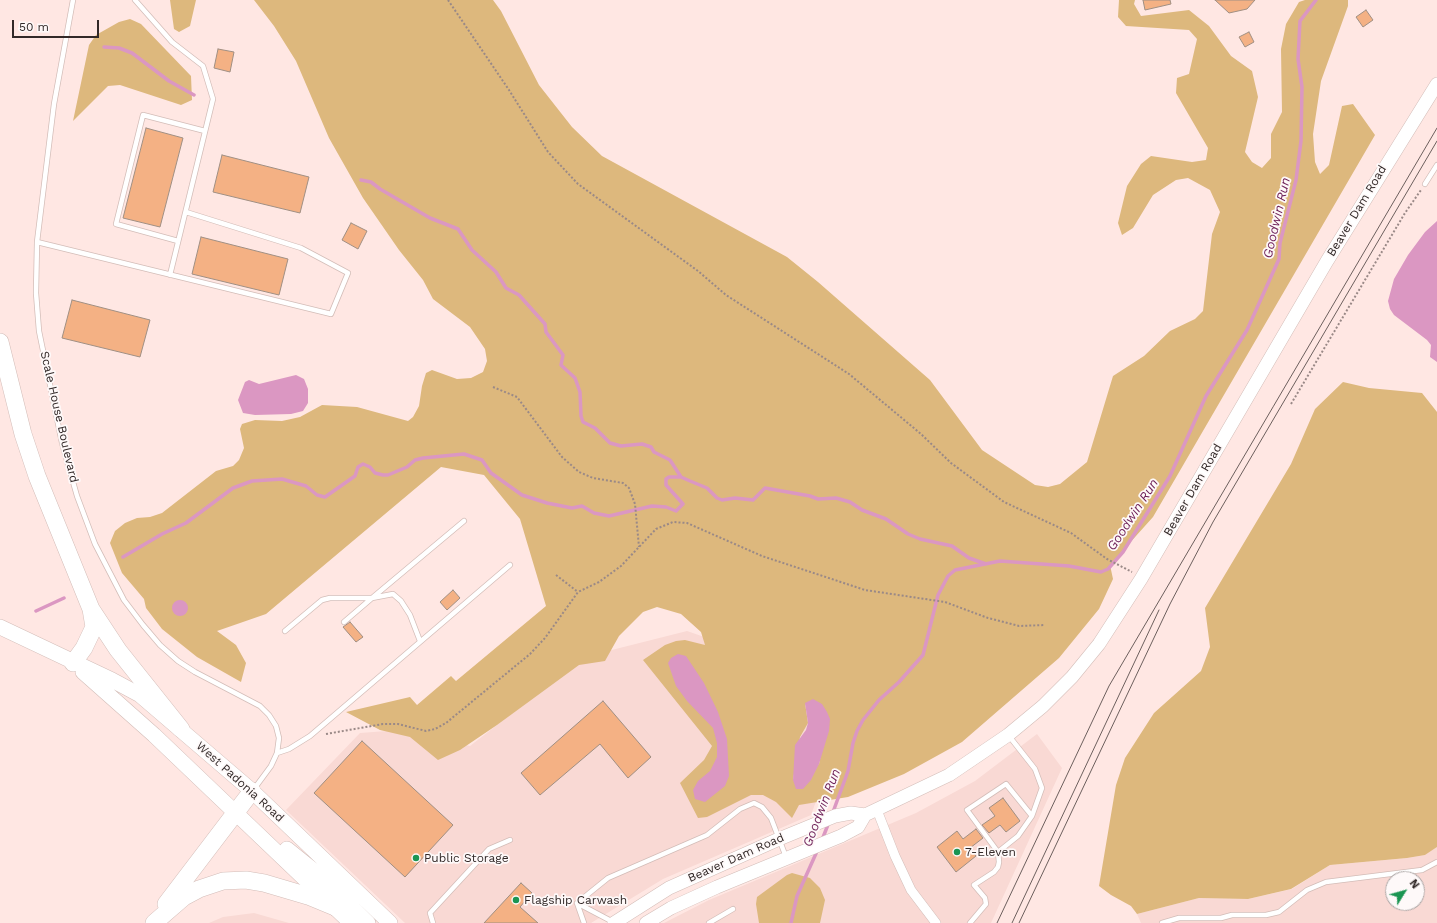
<!DOCTYPE html>
<style>
body{margin:0}
#map{position:relative;width:1437px;height:923px;overflow:hidden;background:#ffe7e3;font-family:"Work Sans",sans-serif}
canvas{display:block}
.north{position:absolute;left:1385px;top:871px;width:40px;height:40px;box-sizing:border-box;background:#fef9f9;border:1px solid #aca6a5;border-radius:50%;rotate:53deg;font-size:11px;font-weight:700;line-height:16px;text-align:center;color:#322928}
.north::after{content:'';display:block;margin:auto;width:14px;height:18px;background:#1b9552;clip-path:polygon(50% 0,100% 100%,50% 72%,0 100%)}
.scale{position:absolute;left:12px;top:20px;width:87px;height:18px;box-sizing:border-box;border:2px solid #322928;border-top:0;padding-left:5px;font-size:12px;line-height:14px;white-space:nowrap;color:#322928;-webkit-text-stroke:3px #fef9f9;paint-order:stroke}
</style>
<div id="map">
<canvas width="1437" height="923"></canvas>
<div class="north">N</div>
<div class="scale">50 m</div>
</div>
<script>
const ctx = document.querySelector('canvas').getContext('2d');
ctx.lineJoin = 'round';
function fillPath(path, color) {
  ctx.fillStyle = color;
  ctx.fill(path, 'evenodd');
}
function poly(rows) {
  const path = new Path2D();
  for (const r of rows) {
    if (r.length === 3) {
      path.moveTo(r[0] + r[2], r[1]);
      path.arc(r[0], r[1], r[2], 0, 2 * Math.PI);
      continue;
    }
    path.moveTo(r[0], r[1]);
    for (let i = 2; i < r.length; i += 2) path.lineTo(r[i], r[i + 1]);
  }
  return path;
}
function stroke(path, color, width, dash) {
  ctx.strokeStyle = color;
  ctx.lineWidth = width;
  ctx.lineCap = dash ? 'butt' : 'round';
  ctx.setLineDash(dash || []);
  ctx.stroke(path);
}
function label(font, color, halo, rows, align = 'center') {
  ctx.font = font + ' "Work Sans",sans-serif';
  ctx.lineWidth = 3.5;
  ctx.setLineDash([]);
  ctx.textBaseline = 'middle';
  ctx.strokeStyle = halo;
  ctx.fillStyle = color;
  for (const [text, x, y, turn = 0] of rows) {
    ctx.save();
    ctx.translate(x, y);
    ctx.rotate((+turn || 0) * Math.PI / 180);
    ctx.textAlign = isNaN(turn) ? turn : align;
    if (halo) ctx.strokeText(text, 0, 0);
    ctx.fillText(text, 0, 0);
    ctx.restore();
  }
}
fillPath(poly([
 [687,631,857,690,811,815,663,879,591,923,405,923,286,810,360,733,400,730,470,746,584,657],
 [1037,734,1062,768,991,923,664,923,709,900,916,813,975,781],
 [1437,847,1437,923,1141,923,1137,914,1199,898,1248,899,1292,889,1330,865,1407,858,1425,855],
 [1393,879,1417,879,1417,903,1393,903],
 [254,913,289,923,209,923,223,917]
]), '#f9d9d4');
fillPath(poly([
 [170,0,196,0,190,26,179,32,174,29],
 [254,0,493,0,501,11,539,85,572,127,602,156,787,257,818,282,930,380,982,450,1035,485,1048,487,1060,484,1087,462,1113,376,1144,356,1170,331,1195,319,1203,311,1212,234,1220,212,1210,190,1188,178,1176,180,1153,195,1133,228,1122,235,1118,223,1127,186,1141,164,1151,156,1192,162,1206,160,1208,148,1176,93,1177,78,1189,74,1197,39,1189,30,1126,26,1118,17,1119,0,1135,0,1134,4,1141,16,1189,10,1209,26,1231,56,1252,71,1258,97,1245,152,1252,162,1262,168,1271,158,1271,134,1282,112,1281,49,1286,24,1299,2,1305,0,1348,0,1348,6,1321,81,1313,134,1315,162,1320,174,1329,165,1342,106,1353,104,1375,135,1153,517,1110,565,1113,579,1099,609,1059,658,962,742,904,774,848,797,799,805,792,818,776,802,763,795,751,795,707,817,698,818,680,783,704,760,712,746,643,660,665,645,676,641,685,640,705,645,701,632,681,614,657,607,643,612,619,636,605,661,579,665,497,725,460,750,438,760,410,737,380,730,346,712,410,697,417,705,451,676,456,681,546,606,520,519,484,475,441,467,266,614,217,631,236,645,246,663,241,682,197,657,162,629,146,608,144,599,122,573,110,543,115,531,125,523,137,518,150,517,162,513,216,471,233,466,239,460,244,448,240,429,242,424,255,420,282,421,300,417,322,405,357,407,408,421,413,417,419,406,422,386,426,373,432,370,457,379,471,378,483,372,487,361,485,349,470,327,433,299,423,280,399,250,363,198,329,138,296,61,274,26],
 [805,703,822,750,819,764,793,780,800,737,808,723],
 [130,19,141,24,191,76,192,100,181,105,120,85,108,86,73,121,89,45,96,35,119,22],
 [1343,382,1369,388,1422,393,1437,412,1437,847,1425,855,1407,858,1330,865,1291,889,1248,899,1199,898,1137,914,1131,906,1111,895,1099,886,1116,785,1125,758,1154,713,1201,671,1210,647,1205,608,1291,464,1315,409],
 [792,873,810,878,820,888,825,900,820,923,759,923,756,904,757,897,787,875]
]), '#ddb87d');
fillPath(poly([
 [1437,221,1437,362,1430,357,1431,345,1427,340,1394,315,1390,309,1388,301,1394,279,1408,255,1425,232],
 [296,375,304,379,308,389,308,403,303,411,291,414,255,415,243,413,238,400,245,382,249,380,259,384],
 [180,608,8],
 [678,654,686,656,704,683,718,712,727,739,729,776,725,786,705,802,695,799,693,790,698,781,710,771,717,757,717,743,713,728,687,701,676,686,668,663,671,658],
 [813,699,822,704,827,712,830,719,829,731,819,764,811,780,803,789,796,789,793,780,795,745,806,730,808,723,805,703]
]), '#db97c2');
stroke(poly([
 [104,47,119,48,132,53,169,81,194,95],
 [361,180,371,182,380,189,430,218,458,229,472,250,496,272,506,288,519,295,545,324,546,332,563,355,561,365,575,378,580,392,581,416,583,422,595,428,610,443,621,446,642,444,651,447,654,452,670,460,681,477],
 [123,557,162,534,186,523,233,488,252,481,282,479,306,486,317,495,325,497,355,476,358,467,363,464,370,467,375,473,383,475,388,475,407,467,415,460,423,458,464,454,482,460,491,473,522,495,547,503,572,508,582,506,594,513,609,516,652,506,666,507,676,511,683,504,666,485,666,479,669,477,681,477,690,481,707,488,717,498,722,500,735,498,753,500,765,488,810,496,818,499,836,498,850,502,862,510,886,519,908,534,920,539,952,546,969,558,986,564],
 [36,611,64,598],
 [833,812,848,771,853,743,857,731,863,720,879,700,899,682,923,655,938,595,948,576,955,570,1000,561,1069,566,1101,572,1108,569,1123,552,1170,476,1206,396,1247,330,1279,259,1280,243,1296,180,1301,141,1302,87,1298,59,1300,21,1316,0],
 [822,840,829,822],
 [791,923,797,896,818,849]
]), '#db97c2', 3.5);
const building = poly([
 [1143,0,1170,0,1171,4,1145,10,1143,0],
 [1215,0,1255,0,1247,9,1229,13,1215,0],
 [1366,10,1373,20,1363,27,1356,17,1366,10],
 [1249,32,1254,42,1245,47,1239,37,1249,32],
 [218,49,234,52,230,72,214,68,218,49],
 [146,128,183,138,160,227,123,218,146,128],
 [222,155,309,177,300,213,213,192,222,155],
 [351,223,367,231,358,249,342,240,351,223],
 [201,237,288,259,279,295,192,274,201,237],
 [72,300,150,320,140,357,62,338,72,300],
 [453,590,460,598,447,610,440,602,453,590],
 [350,622,363,637,356,642,343,627,350,622],
 [603,701,651,757,628,778,600,744,540,795,521,773,603,701],
 [362,741,453,825,405,877,314,793,362,741],
 [1003,798,1020,821,1006,832,1000,825,989,833,982,825,995,816,989,808,1003,798],
 [976,829,983,838,970,848,976,856,956,872,937,847,957,831,963,839,976,829],
 [521,883,532,893,520,907,538,923,484,923,521,883]
]);
fillPath(building, '#f4b184');
stroke(building, '#a08f83', 1);
const service = poly([
 [73,0,54,104,37,242,36,293,39,331,62,443,77,496,95,544,124,600,143,625,160,645,178,661,195,672,260,706,269,715,276,726,279,738,277,753,271,766,254,789],
 [135,0,172,42,203,66,213,99,170,275],
 [1425,184,1437,165],
 [178,241,116,224,143,115,205,131],
 [37,242,331,314,348,273,301,248,186,212],
 [344,622,372,598,393,594,401,601,410,615,420,641],
 [285,631,322,600,330,598,372,598,464,521],
 [277,753,289,749,310,736,510,565],
 [998,852,967,810,1006,784,1032,816],
 [577,903,608,878,707,835,740,809,754,803,762,807,771,818,786,857],
 [433,923,430,913,489,849,510,840],
 [584,923,577,903,613,922],
 [709,923,733,909],
 [970,923,986,904,985,898,974,885,994,872,998,867,999,862,998,852,1018,836,1032,816,1042,788,1035,769,1009,736],
 [1162,923,1179,918,1221,918,1232,915,1266,915,1279,912,1307,890,1326,882,1422,870,1437,862]
]);
const minor = poly([
 [877,810,895,856,911,890,936,923]
]);
const secondary = poly([
 [614,923,669,888,779,839,835,816,851,813,865,815],
 [646,923,671,908,717,887,841,836,858,827,865,815,949,775,1008,735,1043,706,1072,677,1099,644,1141,579,1327,261,1437,84]
]);
const primary = poly([
 [0,627,112,680,140,695,252,791,390,923],
 [83,672,154,735,351,923],
 [287,849,318,874,368,923]
]);
const motorway = poly([
 [0,342,23,434,37,476,91,609,118,650,181,729],
 [73,663,84,648,94,627,91,609],
 [166,904,252,791],
 [154,923,184,897,199,889,223,881,246,880,264,883,308,896,337,908]
]);
stroke(service, '#d3bdb8', 6);
stroke(minor, '#d3bdb8', 10);
stroke(secondary, '#d3bdb8', 14);
stroke(primary, '#d3bdb8', 16);
stroke(motorway, '#d3bdb8', 18);
stroke(poly([
 [448,0,509,90,548,152,578,184,698,271,726,295,849,374,921,434,951,463,1004,502,1071,533,1107,559,1132,572],
 [493,387,517,397,562,457,579,472,593,478,623,483,629,488,635,504,639,547],
 [1291,404,1405,213,1421,190],
 [556,575,578,592],
 [326,734,383,724,398,724,426,731,435,729,446,723,530,654,545,638,578,592,599,582,621,566,656,529,673,522,687,523,762,556,865,590,945,602,988,618,1019,626,1045,625]
]), '#9a8987', 2, [2, 2]);
stroke(service, '#fff', 4.5);
stroke(minor, '#fff', 9);
stroke(secondary, '#fff', 13);
stroke(primary, '#fff', 15);
stroke(motorway, '#fff', 17);
stroke(poly([
 [997,923,1109,686,1437,128],
 [1012,923,1159,610],
 [1019,923,1170,604,1213,522,1437,141]
]), '#6c5f5d', 1);
for (const [x, y, r, color] of [
 [957,852,4,"#1b9552"],
 [416,858,4,"#1b9552"],
 [516,900,4,"#1b9552"]
]) {
  const dot = new Path2D();
  dot.arc(x, y, r, 0, 2 * Math.PI);
  ctx.fillStyle = color;
  ctx.fill(dot);
  stroke(dot, '#fef9f9', 1.5);
}
label('12px', '#322928', '#fef9f9', [
 ["Beaver Dam Road",1357,211,-59],
 ["Scale House Boulevard",59,417,77],
 ["Beaver Dam Road",1193,490,-60],
 ["West Padonia Road",240,782,42],
 ["Beaver Dam Road",736,858,-24]
]);
label('12px', '#322928', '#fef9f9', [
 ["7-Eleven",965,852],
 ["Public Storage",424,858],
 ["Flagship Carwash",524,900]
], 'left');
label('italic 13px', '#6d1f57', '#fef9f9', [
 ["Goodwin Run",1277,218,-77],
 ["Goodwin Run",1133,515,-57],
 ["Goodwin Run",822,808,-69]
]);
</script>
